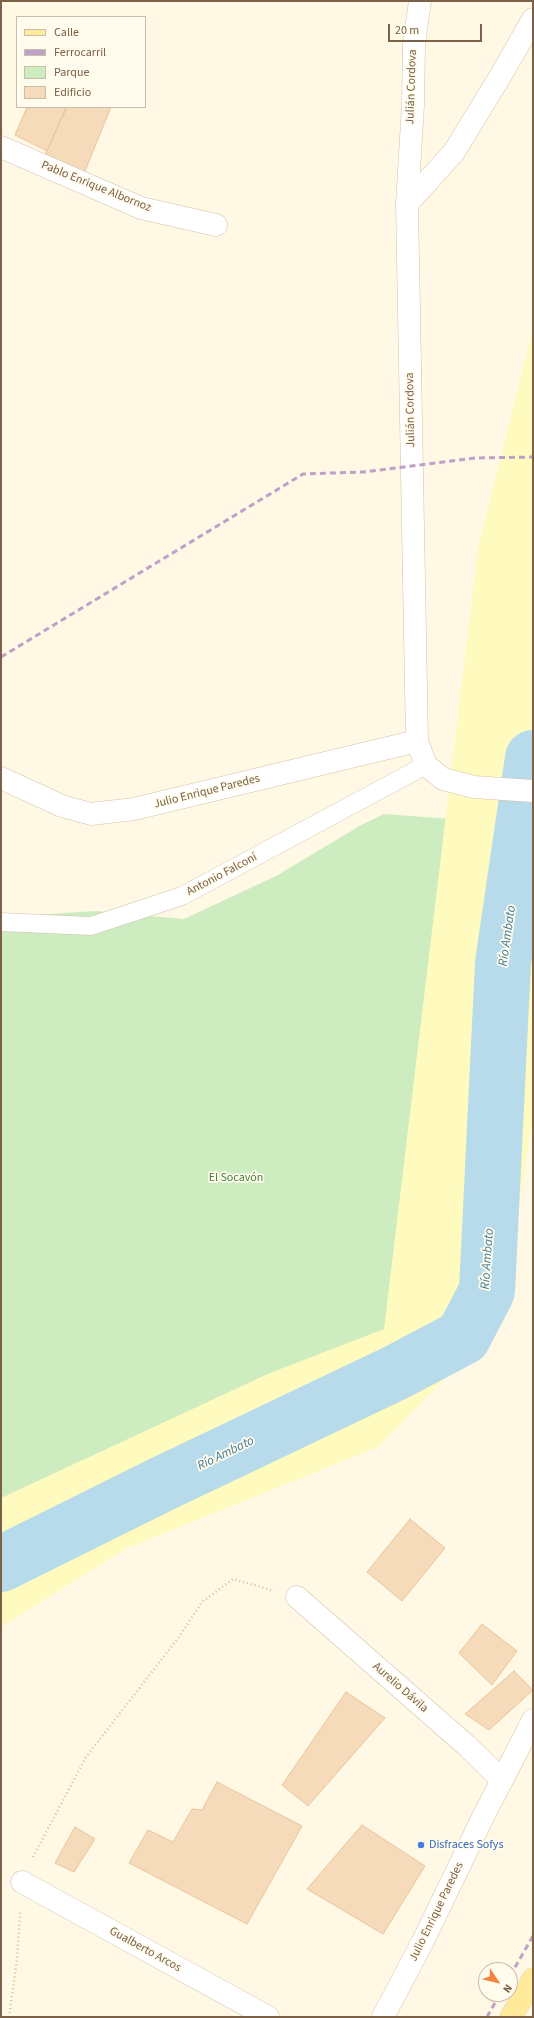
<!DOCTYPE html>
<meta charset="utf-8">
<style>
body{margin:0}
#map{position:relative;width:534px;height:2018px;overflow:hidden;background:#fef8e5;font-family:"Source Sans 3",sans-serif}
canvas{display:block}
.frame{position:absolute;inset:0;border:2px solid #7a6147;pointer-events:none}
.legend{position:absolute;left:16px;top:16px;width:130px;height:92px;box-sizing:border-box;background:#fffbed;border:1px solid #cabdab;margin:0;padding:5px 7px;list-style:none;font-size:12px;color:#7a6147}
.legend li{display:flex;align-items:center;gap:8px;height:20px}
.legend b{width:20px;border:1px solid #cabdab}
.north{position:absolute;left:478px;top:1962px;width:40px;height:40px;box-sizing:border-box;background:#fffbed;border:1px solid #cabdab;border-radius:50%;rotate:125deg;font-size:11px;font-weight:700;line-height:16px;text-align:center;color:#7a6147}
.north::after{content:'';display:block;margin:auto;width:14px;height:18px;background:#f3823f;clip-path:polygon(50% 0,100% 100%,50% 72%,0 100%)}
.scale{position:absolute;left:388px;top:24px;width:94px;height:18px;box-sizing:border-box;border:2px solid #7a6147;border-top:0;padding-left:5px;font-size:12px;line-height:14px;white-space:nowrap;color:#7a6147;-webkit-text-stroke:3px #fffbed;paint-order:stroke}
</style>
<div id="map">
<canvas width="534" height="2018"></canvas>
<div class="frame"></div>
<ul class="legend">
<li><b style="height:5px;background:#ffe99b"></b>Calle</li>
<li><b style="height:5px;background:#bda1c9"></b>Ferrocarril</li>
<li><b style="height:11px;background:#cdedc1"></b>Parque</li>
<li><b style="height:11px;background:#f6dbba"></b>Edificio</li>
</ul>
<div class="north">N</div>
<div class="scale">20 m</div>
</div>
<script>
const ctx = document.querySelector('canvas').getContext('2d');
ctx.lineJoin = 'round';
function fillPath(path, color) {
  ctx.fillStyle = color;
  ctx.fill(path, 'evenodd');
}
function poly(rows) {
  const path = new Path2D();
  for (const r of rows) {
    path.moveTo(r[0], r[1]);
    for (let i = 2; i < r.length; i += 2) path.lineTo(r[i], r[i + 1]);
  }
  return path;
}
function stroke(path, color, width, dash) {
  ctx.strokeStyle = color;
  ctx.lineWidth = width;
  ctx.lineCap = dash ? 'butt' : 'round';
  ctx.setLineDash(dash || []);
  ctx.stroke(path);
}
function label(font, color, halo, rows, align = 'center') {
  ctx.font = font + ' "Source Sans 3",sans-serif';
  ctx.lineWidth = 3.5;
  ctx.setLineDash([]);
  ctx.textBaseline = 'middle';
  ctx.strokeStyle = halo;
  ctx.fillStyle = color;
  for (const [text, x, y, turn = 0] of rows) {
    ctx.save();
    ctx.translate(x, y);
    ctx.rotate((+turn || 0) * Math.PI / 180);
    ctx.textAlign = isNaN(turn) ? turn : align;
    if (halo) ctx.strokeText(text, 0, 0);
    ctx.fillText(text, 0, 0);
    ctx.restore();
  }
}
fillPath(poly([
 [384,814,492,822,471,1284,1,1554,1,917,96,911,184,919,276,876,363,824]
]), '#cdedc1');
fillPath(poly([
 [533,330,533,1113,503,1319,378,1447,125,1549,1,1627,1,1498,270,1373,384,1329,478,549]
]), '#fffabe');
stroke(poly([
 [1,1564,162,1484,397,1372,463,1337,487,1291,503,963,533,758]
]), '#b7dbea', 56);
const building = poly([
 [27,107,66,107,47,151,15,135,27,107],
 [67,107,111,107,83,176,44,157,67,107],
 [410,1519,445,1548,402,1601,367,1572,410,1519],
 [482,1624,517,1651,492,1685,459,1653,482,1624],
 [514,1671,533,1690,489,1730,465,1714,514,1671],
 [346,1692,385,1718,308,1806,282,1785,346,1692],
 [217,1782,302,1826,247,1924,129,1863,148,1830,173,1842,192,1809,202,1810,217,1782],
 [362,1825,425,1866,383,1934,307,1889,362,1825],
 [75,1827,95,1839,74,1872,55,1863,75,1827]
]);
fillPath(building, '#f6dbba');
stroke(building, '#eac498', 1);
const lane = poly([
 [1,922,91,926,182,896,426,765]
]);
const street = poly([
 [1,147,141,208,216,225],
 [407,204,454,152,501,75,533,19],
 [297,1597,466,1745,502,1780],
 [22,1882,268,2017]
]);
const secondary = poly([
 [420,1,414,44,413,105,407,204,417,741,426,765,443,779,474,787,533,791],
 [1,778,62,806,91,814,134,809,417,741],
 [383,2017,422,1943,483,1817,533,1720]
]);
const primary = poly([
 [511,2017,533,1979]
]);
stroke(lane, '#d1c1a9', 19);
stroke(street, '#d1c1a9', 23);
stroke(secondary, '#d5c2a6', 23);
stroke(primary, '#dfd9d3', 23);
stroke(poly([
 [33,1857,86,1757,179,1637,202,1602,233,1579,271,1590],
 [9,2017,17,1960,20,1912]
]), '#dcbe9c', 2.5, [1, 3]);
stroke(lane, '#fff', 18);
stroke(street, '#fff', 22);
stroke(secondary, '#fff', 22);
stroke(primary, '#ffe99b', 22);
stroke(poly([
 [1,657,303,474,363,472,475,458,533,457],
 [510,1976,533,1936],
 [487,2017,500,1994]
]), '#bda1c9', 3, [6, 4]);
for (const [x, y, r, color] of [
 [421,1845,4,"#3f7fe0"]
]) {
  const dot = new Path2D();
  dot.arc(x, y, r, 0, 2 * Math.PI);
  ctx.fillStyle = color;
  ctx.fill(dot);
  stroke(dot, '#fffbed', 1.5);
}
label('12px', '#7a6147', '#fffbed', [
 ["Julián Cordova",412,87,-88],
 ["Pablo Enrique Albornoz",96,187,22],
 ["Julián Cordova",411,410,-91],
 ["Julio Enrique Paredes",207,792,-14],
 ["Antonio Falconí",222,875,-28],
 ["Aurelio Dávila",400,1688,41],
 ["Julio Enrique Paredes",437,1912,-64],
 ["Gualberto Arcos",145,1950,29]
]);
label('12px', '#47813e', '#fffbed', [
 ["El Socavón",236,1178]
]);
label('12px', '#366cbe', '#fffbed', [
 ["Disfraces Sofys",429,1845]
], 'left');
label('italic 13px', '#417b97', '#fffbed', [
 ["Río Ambato",508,936,-82],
 ["Río Ambato",488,1259,-86],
 ["Río Ambato",226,1454,-26]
]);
</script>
